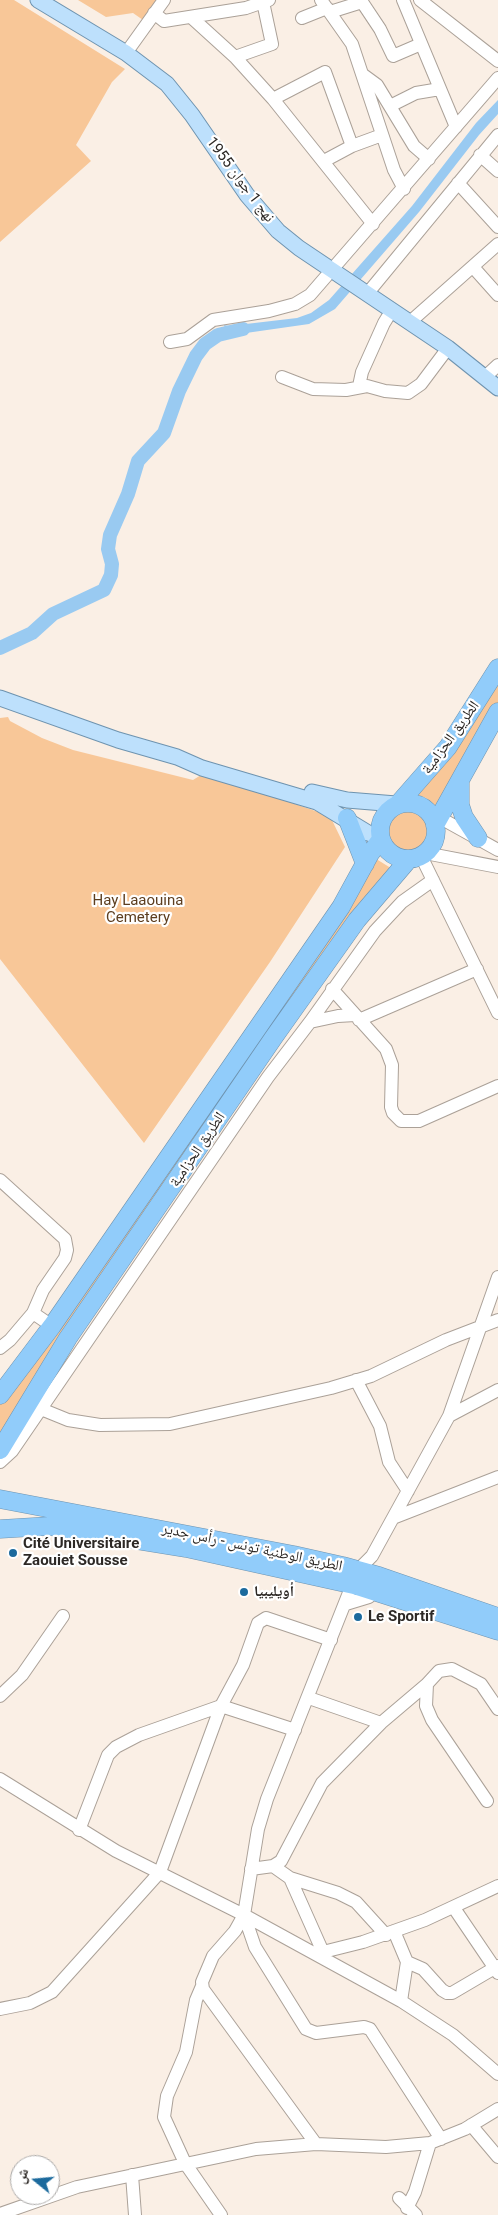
<!DOCTYPE html>
<meta charset="utf-8">
<style>
body{margin:0}
#map{position:relative;width:498px;height:2215px;overflow:hidden;background:#faefe5;font-family:Roboto,"Noto Naskh Arabic",sans-serif}
canvas{display:block}
.north{position:absolute;left:10px;top:2155px;width:50px;height:50px;box-sizing:border-box;background:#fff;border:1px solid #aba9a8;border-radius:50%;rotate:287deg;font-size:14px;font-weight:700;line-height:20px;text-align:center;color:#2c2825}
.north::after{content:'';display:block;margin:auto;width:18px;height:22px;background:#1c6a9d;clip-path:polygon(50% 0,100% 100%,50% 72%,0 100%)}
</style>
<div id="map">
<canvas width="498" height="2215"></canvas>
<div class="north">ش</div>
</div>
<script>
const ctx = document.querySelector('canvas').getContext('2d');
ctx.lineJoin = 'round';
function fillPath(path, color) {
  ctx.fillStyle = color;
  ctx.fill(path, 'evenodd');
}
function poly(rows) {
  const path = new Path2D();
  for (const r of rows) {
    if (r.length === 3) {
      path.moveTo(r[0] + r[2], r[1]);
      path.arc(r[0], r[1], r[2], 0, 2 * Math.PI);
      continue;
    }
    path.moveTo(r[0], r[1]);
    for (let i = 2; i < r.length; i += 2) path.lineTo(r[i], r[i + 1]);
  }
  return path;
}
function stroke(path, color, width, dash) {
  ctx.strokeStyle = color;
  ctx.lineWidth = width;
  ctx.lineCap = dash ? 'butt' : 'round';
  ctx.setLineDash(dash || []);
  ctx.stroke(path);
}
function label(font, color, halo, rows, align = 'center') {
  ctx.font = font + ' Roboto,"Noto Naskh Arabic",sans-serif';
  ctx.lineWidth = 4.5;
  ctx.setLineDash([]);
  ctx.textBaseline = 'middle';
  ctx.strokeStyle = halo;
  ctx.fillStyle = color;
  for (const [text, x, y, turn = 0] of rows) {
    ctx.save();
    ctx.translate(x, y);
    ctx.rotate((+turn || 0) * Math.PI / 180);
    ctx.textAlign = isNaN(turn) ? turn : align;
    if (halo) ctx.strokeText(text, 0, 0);
    ctx.fillText(text, 0, 0);
    ctx.restore();
  }
}
fillPath(poly([
 [0,0,14,0,125,69,112,82,76,145,91,161,0,242],
 [78,0,158,0,143,20,133,13,106,17],
 [498,678,498,708,441,810,426,798,414,794],
 [8,717,10,721,42,738,73,750,193,780,201,775,228,781,330,816,345,847,270,962,144,1143,0,959,0,718],
 [407,830,22],
 [373,857,394,870,0,1443,0,1402]
]), '#f8c798');
fillPath(poly([
 [498,100,498,114,479,135,419,212,335,309,309,324,232,335,228,338,224,325,229,326,297,318,311,313,329,300,412,206,476,123]
]), '#99caf1');
stroke(poly([
 [0,648,32,633,53,614,104,590,111,575,112,564,108,549,110,535,128,494,138,461,164,433,179,391,196,356,205,344,218,335,243,329]
]), '#99caf1', 14);
const minor = poly([
 [321,0,352,44,394,170,404,189],
 [403,0,456,127],
 [420,0,498,61],
 [330,12,362,2,380,29,393,56,421,44],
 [154,13,164,21,246,8,269,0],
 [191,17,235,57,273,99,373,224],
 [302,18,327,8],
 [126,53,164,0],
 [235,57,272,44,263,2],
 [362,74,377,85,414,146,429,159],
 [273,99,325,72,352,146],
 [390,106,416,93,440,89],
 [480,155,498,171],
 [324,161,352,146,382,135],
 [458,183,498,227],
 [473,267,498,295],
 [367,294,498,135],
 [410,322,498,244],
 [170,342,187,339,213,320,269,311,295,304,310,295,498,78],
 [282,377,313,389,346,390,367,386,385,391,408,393,421,384,448,348],
 [485,377,498,365],
 [359,386,362,372,384,323,392,310],
 [426,810,498,850],
 [425,853,498,867],
 [421,856,498,1013],
 [332,989,386,1049,392,1065,391,1107,393,1113,401,1121,419,1121,498,1086],
 [359,1020,477,969],
 [310,1022,338,1016,355,1015],
 [0,1180,65,1239,67,1250,65,1258,43,1290,33,1313,52,1326],
 [0,1348,10,1340,33,1313],
 [356,1380,380,1426,389,1462,408,1491],
 [41,1409,68,1420,100,1425,170,1424,331,1388,371,1376,446,1340,498,1320],
 [449,1416,498,1390],
 [0,1462,12,1451,268,1077,310,1022,375,931,402,902,433,880],
 [393,1518,498,1477],
 [346,1604,369,1597,376,1586],
 [0,1696,22,1675,63,1616],
 [309,1698,381,1723],
 [0,1779,116,1851,244,1915,401,2001,453,2035,498,2074],
 [487,1801,432,1720,426,1706,427,1684,439,1671,452,1669,481,1684,498,1709],
 [79,1830,108,1755,116,1747,139,1735,221,1706,295,1730],
 [273,1866,290,1878,338,1893,356,1902,386,1935],
 [251,1869,273,1866,281,1861,322,1783,381,1723,427,1684],
 [290,1878,326,1959],
 [454,1908,498,1973],
 [244,1915,255,1947,306,2029,316,2033,364,2027,370,2029,441,2139],
 [394,1931,407,1962,401,2001],
 [323,1952,363,1942,425,1920,498,1886],
 [407,1962,423,1969,442,1990,447,1993,452,1993,498,1966],
 [202,1986,196,2000,186,2052,167,2096,164,2117,185,2163,221,2215],
 [0,2009,30,2003,52,1992,160,1872,221,1706,243,1665,258,1623,266,1618,331,1640],
 [471,2125,498,2157],
 [316,2144,203,1989,202,1982,213,1956,235,1931,244,1915,258,1829,267,1799,358,1570,372,1556,449,1416,498,1277],
 [132,2175,135,2215],
 [399,2198,416,2215],
 [407,2208,415,2192,430,2143],
 [0,2214,77,2187,256,2149,316,2144,386,2147,430,2143,465,2129,498,2109]
]);
const major = poly([
 [38,0,126,53,167,84,192,115,247,195,278,231,299,248,448,348,498,388],
 [0,698,118,740,177,757,202,768,317,802,368,833,380,837],
 [312,792,347,800,396,804]
]);
const highway = poly([
 [460,781,460,805,464,817,478,838],
 [399,803,448,747,498,668],
 [408,831,28],
 [347,818,365,864],
 [435,825,498,712],
 [0,1395,52,1326,341,907,370,854,381,839],
 [0,1450,68,1338,274,1037,357,920,409,859],
 [0,1499,294,1555,343,1566,379,1576,498,1617],
 [0,1529,50,1526,186,1548,354,1585,498,1631]
]);
stroke(minor, '#aba198', 14);
stroke(major, '#6e93af', 17);
stroke(highway, '#6e93af', 19);
stroke(minor, '#fff', 12);
stroke(major, '#bde0fc', 15);
stroke(highway, '#91ccfa', 18);
for (const [x, y, r, color] of [
 [13,1553,5,"#1c6a9d"],
 [244,1592,5,"#1c6a9d"],
 [358,1617,5,"#1c6a9d"]
]) {
  const dot = new Path2D();
  dot.arc(x, y, r, 0, 2 * Math.PI);
  ctx.fillStyle = color;
  ctx.fill(dot);
  stroke(dot, '#fff', 2);
}
label('15px', '#2c2825', '#fff', [
 ["نهج 1 جوان 1955",240,180,53],
 ["الطريق الحزامية",451,738,-54],
 ["الطريق الحزامية",198,1150,-56],
 ["الطريق الوطنية تونس - رأس جدير",252,1548,12]
]);
label('15px', '#5d3e1f', '#fff', [
 ["Hay Laaouina",138,901],
 ["Cemetery",138,918]
]);
label('bold 15px', '#2c2825', '#fff', [
 ["Cité Universitaire",23,1544],
 ["Zaouiet Sousse",23,1561],
 ["أويليبيا",254,1592],
 ["Le Sportif",368,1617]
], 'left');
</script>
